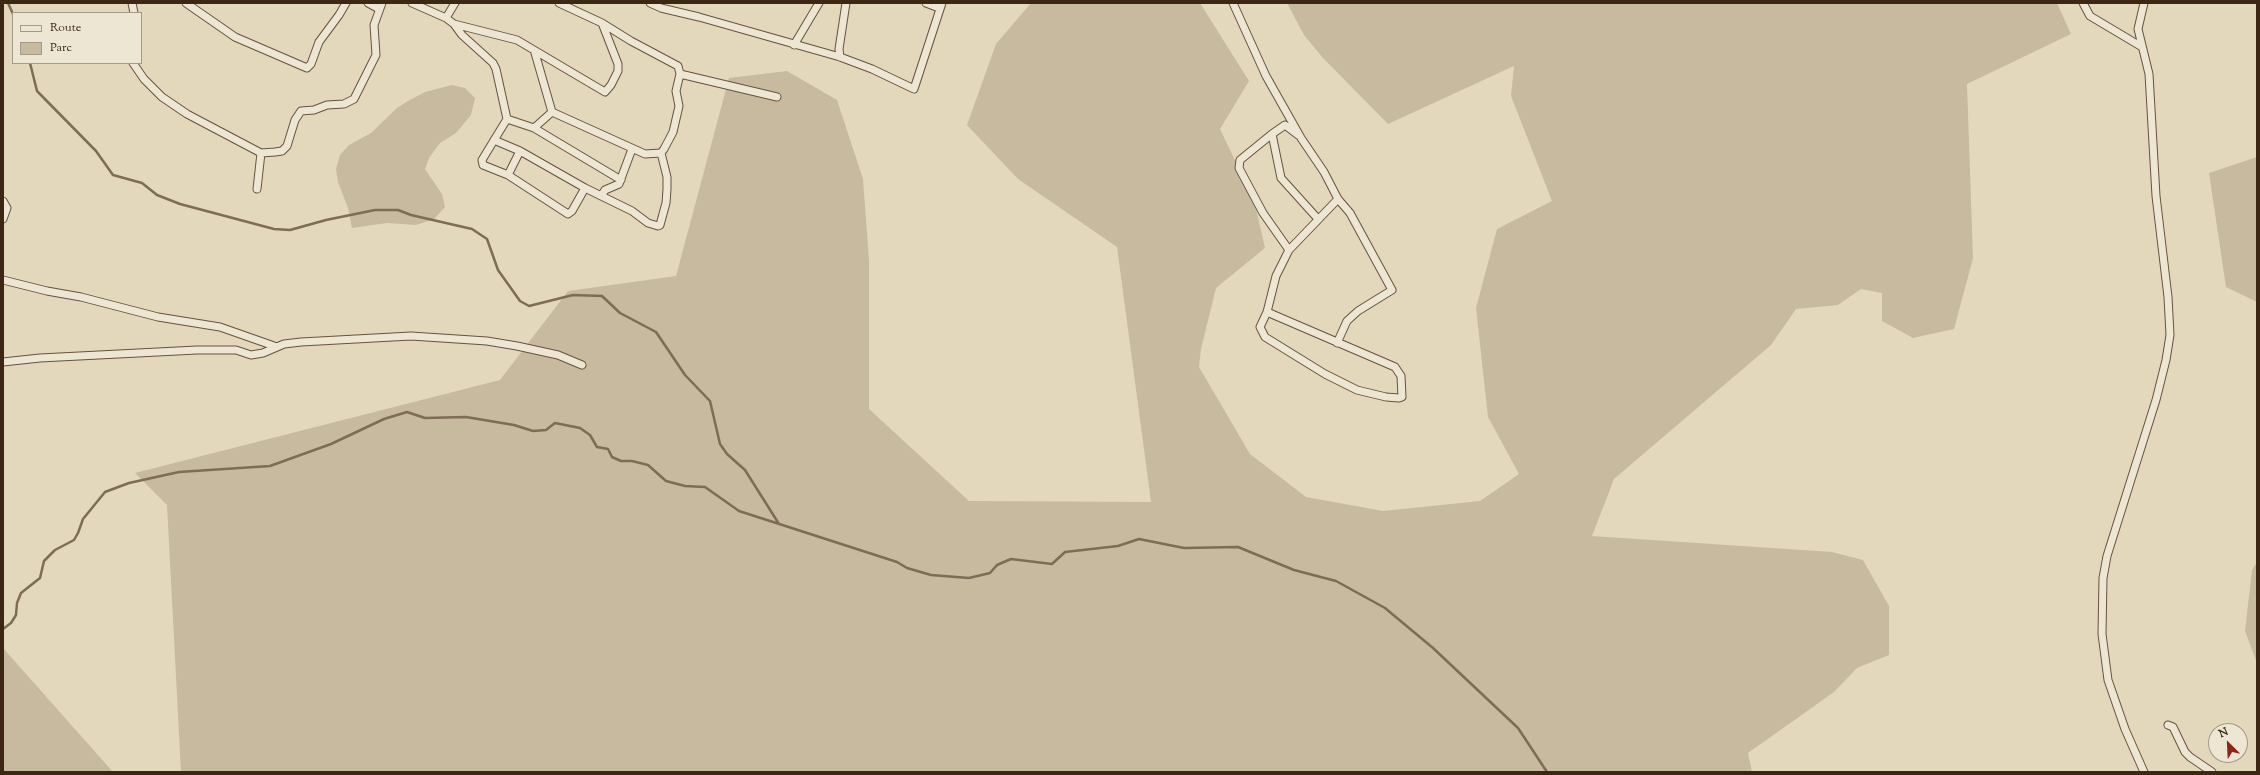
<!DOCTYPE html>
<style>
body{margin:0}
#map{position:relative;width:2260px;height:775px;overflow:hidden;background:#e4d8bc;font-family:"Sorts Mill Goudy",serif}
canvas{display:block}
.frame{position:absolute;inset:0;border:4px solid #3c2614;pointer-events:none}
.legend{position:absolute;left:12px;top:12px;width:130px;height:52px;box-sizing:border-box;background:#ede6d3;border:1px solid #a69987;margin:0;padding:5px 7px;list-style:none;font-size:12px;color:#3c2614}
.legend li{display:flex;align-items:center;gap:8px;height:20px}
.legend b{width:20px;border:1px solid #a69987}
.north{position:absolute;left:2208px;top:723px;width:40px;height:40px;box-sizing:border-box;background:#ede6d3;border:1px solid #a69987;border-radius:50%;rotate:336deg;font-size:11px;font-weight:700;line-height:16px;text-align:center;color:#3c2614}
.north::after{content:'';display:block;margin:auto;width:14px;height:18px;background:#8f2418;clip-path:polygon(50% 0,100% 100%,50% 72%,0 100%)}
</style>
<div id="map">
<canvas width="2260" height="775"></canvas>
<div class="frame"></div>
<ul class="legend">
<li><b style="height:5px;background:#ede6d3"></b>Route</li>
<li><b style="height:11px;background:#c7ba9f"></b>Parc</li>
</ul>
<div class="north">N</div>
</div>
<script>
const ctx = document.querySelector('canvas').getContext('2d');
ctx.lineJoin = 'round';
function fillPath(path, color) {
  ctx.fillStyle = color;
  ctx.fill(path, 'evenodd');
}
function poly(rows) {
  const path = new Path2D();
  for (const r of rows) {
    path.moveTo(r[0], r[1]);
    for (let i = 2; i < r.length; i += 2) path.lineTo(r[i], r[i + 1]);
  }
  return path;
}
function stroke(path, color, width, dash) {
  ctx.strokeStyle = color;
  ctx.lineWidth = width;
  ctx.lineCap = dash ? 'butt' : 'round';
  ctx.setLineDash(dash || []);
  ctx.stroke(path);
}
fillPath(poly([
 [1031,3,1200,3,1249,81,1220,129,1254,200,1265,248,1216,288,1201,349,1199,367,1250,454,1306,497,1383,511,1480,501,1519,474,1488,417,1476,308,1497,229,1552,201,1511,96,1514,66,1388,124,1323,58,1304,35,1287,3,2057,3,2071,34,1967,84,1973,258,1954,329,1913,338,1882,321,1882,293,1861,289,1838,305,1796,309,1771,345,1614,479,1592,536,1832,552,1863,560,1889,606,1889,655,1857,668,1834,692,1748,753,1752,772,181,772,167,505,135,473,500,380,568,291,676,276,729,78,787,71,837,100,863,179,869,261,869,409,969,501,1151,502,1117,247,1018,179,967,125,996,44],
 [452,85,465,88,475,98,471,115,456,133,440,143,429,158,425,169,442,194,445,207,434,219,416,225,387,223,352,228,348,208,338,182,336,169,340,155,349,145,371,133,397,108,408,101,425,92],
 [2257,157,2257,302,2226,287,2209,173],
 [2257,562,2257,663,2245,631,2252,570],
 [3,648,113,772,3,772]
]), '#c7ba9f');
stroke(poly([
 [8,3,13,14],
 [30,63,37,91,96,151,113,175,142,183,157,195,180,204,274,229,290,230,326,220,375,210,398,210,411,215,472,229,487,239,498,270,520,301,529,306,573,295,602,296,620,313,656,332,685,375,710,401,720,444,727,454,745,470,779,524],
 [3,629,11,623,16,615,17,603,21,593,40,578,44,561,55,550,74,540,78,533,83,519,105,492,129,483,179,472,270,466,331,444,384,419,407,412,425,418,466,417,514,425,533,431,546,430,555,423,580,428,590,435,597,447,608,449,612,457,621,461,632,461,648,465,666,481,685,486,705,487,739,511,897,562,907,568,931,575,969,578,990,573,997,565,1011,559,1052,564,1065,552,1118,546,1139,539,1184,548,1238,547,1294,570,1336,581,1385,608,1433,648,1518,728,1547,772]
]), '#7f6c57', 2.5);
const street = poly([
 [132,3,134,13],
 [186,3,235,37,307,68,311,64,319,42,339,15,346,3],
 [368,3,379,9],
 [412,3,446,18,455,3],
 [650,3,661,8,699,17,840,57,872,69,914,89,942,3],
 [926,3,939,8],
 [1233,3,1266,76,1301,138,1324,172,1338,199,1350,213,1392,290,1358,311,1347,321,1337,343],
 [2083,3,2090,16,2142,47],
 [446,18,454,24,517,40,605,92,611,85,618,71,618,64,602,23],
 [454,24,462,35,493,63,496,69,507,119],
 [794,45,819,3],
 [535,53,552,112,645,154,661,153,664,149,673,132,679,106,676,91,680,74,678,66,631,41,602,23,559,3],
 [840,57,839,49,846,3],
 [133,63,144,79,162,97,187,114,261,153,275,152,282,151,287,146,295,120,301,111,314,110,327,105,344,104,354,99,376,55,374,25,382,3],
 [680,74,777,97],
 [507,119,482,160,483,165,508,175,568,214,572,211,585,188],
 [507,119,534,128,621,180],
 [534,128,552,112],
 [1272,134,1240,160,1239,168,1263,213,1289,250],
 [1298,135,1285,125,1272,134,1281,178,1318,219],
 [494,140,520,151,585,188,632,211,648,223,658,226,660,225,666,203,667,189,667,177,661,153],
 [508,175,520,151],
 [257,189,261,153],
 [601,196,605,190,619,184,632,149],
 [3,201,7,208,3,219],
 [3,280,47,291,81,297,158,317,220,327,277,347],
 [1267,312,1395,367,1401,376,1402,397,1399,398,1386,397,1357,390,1325,374,1265,337,1260,327,1267,312,1276,276,1289,250,1338,199],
 [3,362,40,358,197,350,236,350,251,355,263,353,284,344,301,342,411,336,487,341,517,346,558,355,582,365],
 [2168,725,2173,727,2185,752,2190,757,2212,772],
 [2144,772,2125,729,2108,680,2102,634,2103,578,2107,556,2156,400,2166,360,2170,335,2168,297,2156,196,2149,74,2138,29,2144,3]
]);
stroke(street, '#66523e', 9);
stroke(street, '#ede6d3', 7);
</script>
